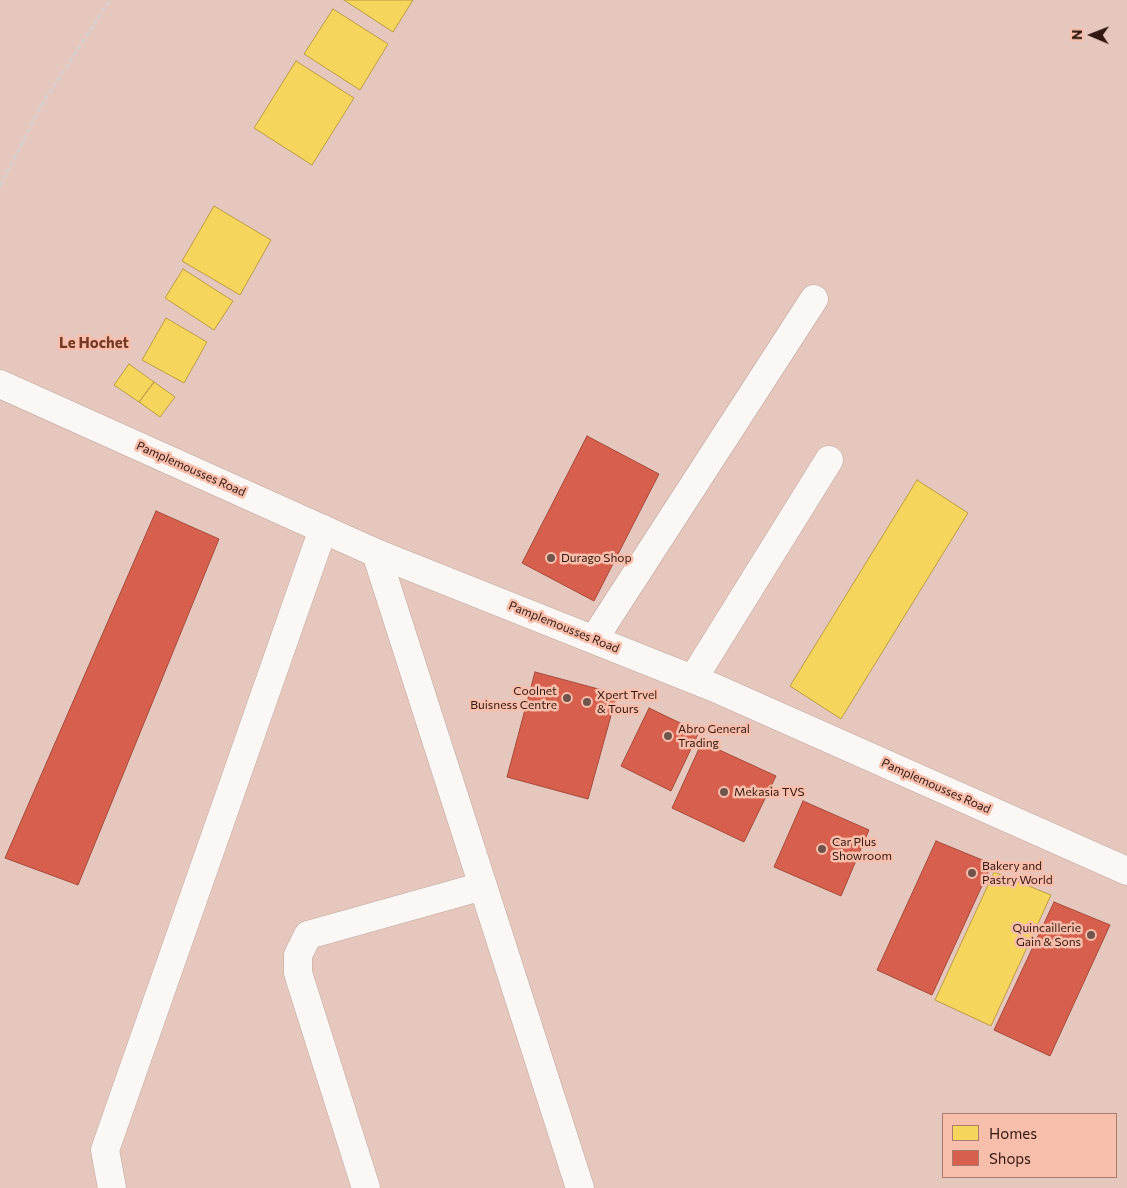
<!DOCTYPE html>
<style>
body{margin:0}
#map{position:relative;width:1127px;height:1188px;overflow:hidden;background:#e6c7be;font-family:Commissioner,sans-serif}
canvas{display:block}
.legend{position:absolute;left:942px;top:1113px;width:175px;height:65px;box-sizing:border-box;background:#f8beac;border:1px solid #a97c6e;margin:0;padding:6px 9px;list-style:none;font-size:15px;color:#321810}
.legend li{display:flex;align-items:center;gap:10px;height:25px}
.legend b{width:25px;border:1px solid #a97c6e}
.north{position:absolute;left:1067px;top:10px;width:50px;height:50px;-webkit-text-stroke:4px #f8beac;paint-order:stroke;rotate:271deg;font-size:14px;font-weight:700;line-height:20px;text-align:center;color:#321810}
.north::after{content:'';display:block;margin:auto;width:18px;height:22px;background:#321810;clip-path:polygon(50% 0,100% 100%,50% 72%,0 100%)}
</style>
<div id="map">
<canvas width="1127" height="1188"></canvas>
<ul class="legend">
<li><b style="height:14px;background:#f6d55c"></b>Homes</li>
<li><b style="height:14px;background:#d6604d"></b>Shops</li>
</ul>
<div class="north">N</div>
</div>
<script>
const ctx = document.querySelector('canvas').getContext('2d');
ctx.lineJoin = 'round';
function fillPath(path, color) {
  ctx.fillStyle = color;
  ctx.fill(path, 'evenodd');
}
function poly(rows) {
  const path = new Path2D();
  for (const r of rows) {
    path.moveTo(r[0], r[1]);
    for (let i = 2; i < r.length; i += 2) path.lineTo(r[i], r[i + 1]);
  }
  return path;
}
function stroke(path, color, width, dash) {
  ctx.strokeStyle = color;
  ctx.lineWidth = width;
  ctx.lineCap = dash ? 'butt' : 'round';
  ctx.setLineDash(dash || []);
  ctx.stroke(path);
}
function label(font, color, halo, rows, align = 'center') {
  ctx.font = font + ' Commissioner,sans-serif';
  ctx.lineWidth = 5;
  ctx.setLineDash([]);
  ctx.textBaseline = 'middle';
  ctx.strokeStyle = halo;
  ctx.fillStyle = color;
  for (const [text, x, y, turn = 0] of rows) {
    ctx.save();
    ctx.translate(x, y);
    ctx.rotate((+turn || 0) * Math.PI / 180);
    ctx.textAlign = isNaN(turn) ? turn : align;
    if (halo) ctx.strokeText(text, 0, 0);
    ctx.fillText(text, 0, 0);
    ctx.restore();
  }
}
const homes = poly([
 [344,0,413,0,393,32,344,0],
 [333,9,388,44,360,90,304,54,333,9],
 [296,61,354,98,312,165,254,128,296,61],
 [214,206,271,240,240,295,182,261,214,206],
 [183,269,233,301,214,330,165,298,183,269],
 [166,318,207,342,184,383,142,360,166,318],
 [129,364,154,382,139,402,114,385,129,364],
 [154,382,175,397,160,417,139,402,154,382],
 [917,480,968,513,841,719,790,686,917,480],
 [994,872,1051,895,991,1026,935,1000,994,872]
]);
fillPath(homes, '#f6d55c');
stroke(homes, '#bb9c45', 1);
const shops = poly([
 [587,436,659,474,594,601,522,563,587,436],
 [156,511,219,539,78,885,5,858,156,511],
 [535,672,617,694,588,799,507,777,535,672],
 [649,708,699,732,671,791,621,766,649,708],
 [702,742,776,776,744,842,672,808,702,742],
 [803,801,869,830,841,896,774,867,803,801],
 [936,841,992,864,932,995,877,970,936,841],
 [1054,902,1110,925,1050,1056,994,1030,1054,902]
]);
fillPath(shops, '#d6604d');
stroke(shops, '#a54a3b', 1);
const minor = poly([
 [376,553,580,1188],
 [594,639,814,299],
 [693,679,829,460],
 [112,1188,105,1150,323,529],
 [366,1188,298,973,298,955,308,935,483,886]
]);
const primary = poly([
 [0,384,376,553,715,688,1127,871]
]);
stroke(minor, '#c0a59d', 29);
stroke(primary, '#c0a59d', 29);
stroke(poly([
 [0,186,41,106,110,0]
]), '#d8cfcc', 3, [5, 2.5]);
stroke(minor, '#fbf7f5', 28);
stroke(primary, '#fbf7f5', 28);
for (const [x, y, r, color] of [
 [551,558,5,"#71554d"],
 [567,698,5,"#71554d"],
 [587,702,5,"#71554d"],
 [668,736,5,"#71554d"],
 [724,792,5,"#71554d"],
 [822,849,5,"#71554d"],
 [972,873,5,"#71554d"],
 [1091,935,5,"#71554d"]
]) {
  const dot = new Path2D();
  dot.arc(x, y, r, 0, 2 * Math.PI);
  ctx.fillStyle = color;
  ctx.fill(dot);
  stroke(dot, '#f8beac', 2);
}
label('12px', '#321810', '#f8beac', [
 ["Pamplemousses Road",191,469,24],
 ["Pamplemousses Road",564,627,22],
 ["Pamplemousses Road",936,786,24]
]);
label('12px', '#321810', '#f8beac', [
 ["Durago Shop",561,558],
 ["Coolnet",557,691,"right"],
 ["Buisness Centre",557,705,"right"],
 ["Xpert Trvel",597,695],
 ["& Tours",597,709],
 ["Abro General",678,729],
 ["Trading",678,743],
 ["Mekasia TVS",734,792],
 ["Car Plus",832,842],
 ["Showroom",832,856],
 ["Bakery and",982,866],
 ["Pastry World",982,880],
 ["Quincaillerie",1081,928,"right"],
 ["Gain & Sons",1081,942,"right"]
], 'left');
label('bold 15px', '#743826', '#f8beac', [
 ["Le Hochet",94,343]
]);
</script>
